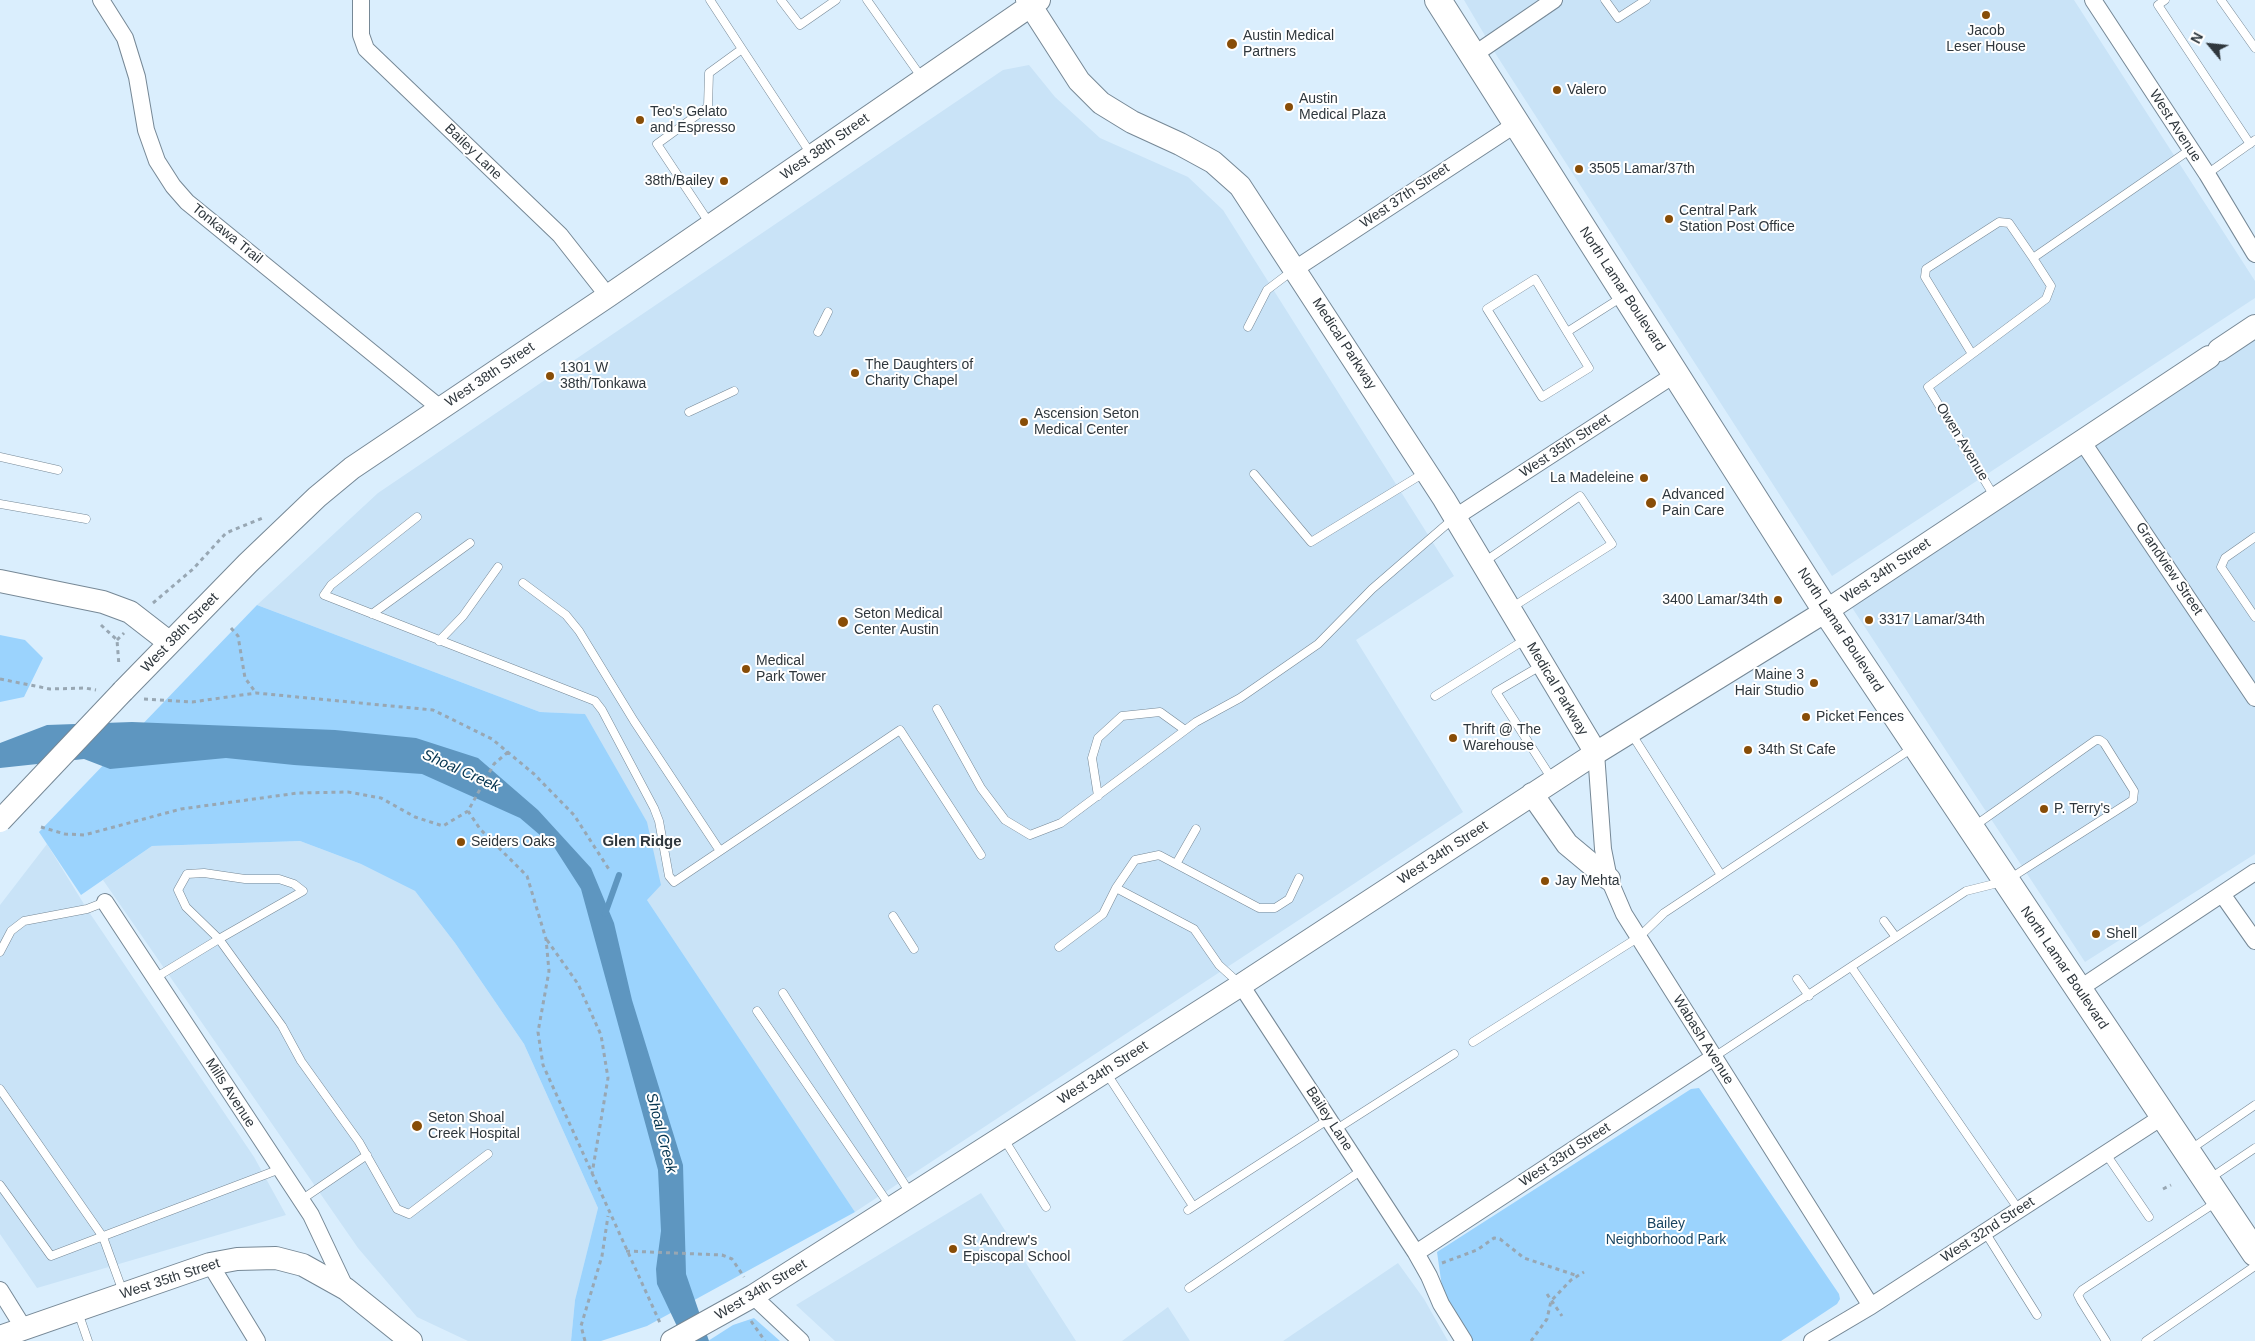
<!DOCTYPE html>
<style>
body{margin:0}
#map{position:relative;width:2255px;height:1341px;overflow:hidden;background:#daeefd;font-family:Arial,sans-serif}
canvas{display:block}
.north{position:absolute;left:2185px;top:20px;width:50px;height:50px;-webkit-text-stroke:4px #fff;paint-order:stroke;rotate:298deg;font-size:14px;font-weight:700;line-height:20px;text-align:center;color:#2f373d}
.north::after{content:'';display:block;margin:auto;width:18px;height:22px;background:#2f373d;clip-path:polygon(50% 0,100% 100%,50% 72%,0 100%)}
</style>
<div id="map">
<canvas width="2255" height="1341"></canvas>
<div class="north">N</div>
</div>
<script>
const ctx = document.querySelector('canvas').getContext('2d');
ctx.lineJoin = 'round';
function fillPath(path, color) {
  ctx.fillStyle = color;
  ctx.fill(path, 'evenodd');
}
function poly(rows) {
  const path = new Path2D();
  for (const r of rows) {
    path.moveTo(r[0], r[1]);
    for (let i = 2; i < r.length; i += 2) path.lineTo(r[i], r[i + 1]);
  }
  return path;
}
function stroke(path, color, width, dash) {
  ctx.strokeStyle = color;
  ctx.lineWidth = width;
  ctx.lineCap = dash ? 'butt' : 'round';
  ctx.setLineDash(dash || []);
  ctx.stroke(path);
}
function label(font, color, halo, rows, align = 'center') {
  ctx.font = font + ' Arial,sans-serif';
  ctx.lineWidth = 4;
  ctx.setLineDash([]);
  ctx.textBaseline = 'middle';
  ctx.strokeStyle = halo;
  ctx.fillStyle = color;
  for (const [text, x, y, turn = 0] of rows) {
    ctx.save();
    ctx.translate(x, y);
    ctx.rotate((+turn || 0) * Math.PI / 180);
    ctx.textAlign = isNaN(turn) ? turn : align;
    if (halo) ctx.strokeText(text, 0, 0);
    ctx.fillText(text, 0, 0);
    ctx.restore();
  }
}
fillPath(poly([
 [1464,0,2074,0,2255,281,2255,298,1832,576,1497,56],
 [1029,65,1055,97,1100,138,1188,177,1223,210,1454,576,1356,640,1463,812,855,1212,647,900,585,714,540,712,257,605,378,493,1003,70],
 [2255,339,2255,854,2085,962,1849,603],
 [300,841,361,864,415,891,455,943,524,1044,598,1208,575,1300,571,1341,468,1341,417,1317,358,1248,103,880,152,846],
 [47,844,87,909,254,1157,286,1215,37,1288,0,1234,0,905],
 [981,1193,1076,1341,835,1341,796,1305],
 [1398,1263,1424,1299,1448,1341,1283,1341],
 [1168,1307,1190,1341,1122,1341]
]), '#c9e3f7');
fillPath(poly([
 [257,605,540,712,585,714,647,822,661,885,647,900,855,1212,647,1326,601,1341,571,1341,575,1300,598,1208,524,1044,455,943,415,891,361,864,300,841,152,846,81,895,39,832],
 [0,635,25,640,43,658,24,697,0,702],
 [1699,1088,1839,1294,1840,1299,1837,1304,1781,1341,1470,1341,1444,1301,1437,1252,1691,1089],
 [754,1318,780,1341,708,1341,733,1325]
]), '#9bd3fd');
fillPath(poly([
 [132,722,335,730,416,738,478,758,538,810,591,868,614,923,632,1000,683,1165,686,1274,709,1341,684,1341,657,1284,656,1269,661,1231,658,1170,581,889,554,847,520,818,422,774,294,765,226,758,110,769,84,759,0,768,0,743,47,725]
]), '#5e96c0');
stroke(poly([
 [605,914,619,875]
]), '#5e96c0', 6);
const lane = poly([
 [781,0,800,25,836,0],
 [867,0,922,78],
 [1605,0,1618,18,1646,0],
 [2165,0,2158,5,2250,144],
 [2221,0,2255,48],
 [742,49,811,154],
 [2207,174,2255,140],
 [710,224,657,144,708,107,709,73,742,49,710,0],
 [1248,327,1267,290,1292,271],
 [818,332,828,312],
 [1567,332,1589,368,1542,397,1487,309,1535,279,1567,332,1622,297],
 [1972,354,1925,277,1926,269,1999,222,2009,223,2033,258],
 [689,412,734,391],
 [0,457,58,470],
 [1254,474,1311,542,1424,473],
 [1994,496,1928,387,2046,299,2051,286,2033,258,2191,149],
 [0,504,86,519],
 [417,517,331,585,324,595,595,701,602,710,654,808,659,821,669,876,674,882,900,730,981,855],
 [2255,537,2225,558,2221,567,2255,617],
 [1484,562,1580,496,1612,544,1511,608],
 [523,583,566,615,579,631,634,721,720,851],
 [372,614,470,543],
 [439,641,463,616,498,567],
 [1542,665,1496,692,1552,779],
 [1435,696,1526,639],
 [937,709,981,788,1005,820,1030,835,1061,823,1196,722,1240,698,1318,644,1372,589,1454,518],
 [1631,733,1721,875],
 [1098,796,1092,758,1098,738,1122,716,1160,712,1185,730],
 [1176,864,1196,829],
 [1116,888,1194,929,1219,965,1240,984],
 [893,916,914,949],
 [1884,921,1895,936],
 [1059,947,1103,914,1116,888,1135,860,1159,855,1259,908,1275,908,1289,899,1299,878],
 [0,952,11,931,24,921,87,909,105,902],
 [1852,968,2019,1210],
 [155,978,219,939,303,891,294,884,279,879,245,879,204,873,187,874,178,890,186,907,219,939,282,1026,301,1061,359,1142,397,1209,409,1214,488,1154],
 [1797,979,1809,996],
 [783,993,910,1193],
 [757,1011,890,1206],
 [1473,1042,1639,937,1664,913,1914,747],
 [1714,1057,1966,891,2006,881,2133,800,2134,791,2104,743,2100,740,2096,740,1973,827],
 [1107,1074,1193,1206],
 [0,1089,103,1237,123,1292],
 [1335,1130,1454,1054],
 [1004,1139,1046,1207],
 [2191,1149,2255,1105],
 [2106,1154,2149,1217],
 [2209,1179,2255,1148],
 [0,1185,51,1256,280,1169],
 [301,1200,367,1155],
 [1188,1210,1329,1119],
 [1985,1232,2037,1315],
 [1189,1288,1362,1170],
 [78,1312,88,1341],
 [2106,1341,2081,1301,2078,1295,2082,1290,2215,1203],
 [2146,1341,2255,1266]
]);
const street = poly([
 [101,0,125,38,137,77,146,130,157,161,173,186,187,202,440,408],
 [361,0,361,35,366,49,560,235,608,296],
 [2093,0,2207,174,2255,254],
 [1472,56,1554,0],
 [1295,269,1516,124],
 [2082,441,2255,698],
 [1454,518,1677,373],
 [1596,753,1603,849,1609,879,1624,914,1871,1306],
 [2222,894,2255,941],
 [105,902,311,1215,346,1289],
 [1241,985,1416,1253,1429,1276,1441,1304,1464,1341],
 [2079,989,2255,872],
 [1416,1253,1714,1057],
 [210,1264,257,1341],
 [0,1290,23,1327],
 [753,1296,801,1341],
 [1812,1341,1871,1306,2162,1117]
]);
const secondary = poly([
 [1027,0,1079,81,1101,103,1132,122,1180,144,1213,162,1240,186,1444,499,1596,753],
 [2219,350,2255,326],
 [0,581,103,602,130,612,170,643],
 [123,691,248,563,317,497,352,468,608,296,1039,0],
 [1532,794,1567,844,1609,879],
 [0,1337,210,1264,237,1259,276,1258,303,1265,346,1289,411,1341],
 [672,1341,753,1296,1241,985,1596,753,1826,611,2209,357]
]);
const primary = poly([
 [1438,0,1826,611,2255,1253]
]);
stroke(lane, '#768896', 9);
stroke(street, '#768896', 18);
stroke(secondary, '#768896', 24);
stroke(primary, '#768896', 28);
stroke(poly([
 [153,603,193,569,226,533,265,517],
 [101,625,117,640,119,666],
 [231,628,238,636,245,678,256,693],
 [117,640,124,633],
 [0,679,50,689,85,688,96,690],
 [144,699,192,702,256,693,433,710,492,739,534,774,574,815,610,871],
 [508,752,494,764,468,811,480,829,527,876,546,939,549,971,538,1032,543,1065,661,1325],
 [41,827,65,834,84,835,181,809,298,793,348,792,381,798,415,817,443,826,468,811],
 [547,940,578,984,601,1035,608,1078,592,1174],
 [2163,1189,2171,1185],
 [626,1251,722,1255,732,1259,744,1277],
 [1442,1263,1477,1250,1494,1238,1500,1239,1524,1258,1578,1276],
 [1547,1294,1562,1316],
 [751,1321,765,1341],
 [585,1341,581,1326,602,1256,608,1216],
 [1531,1341,1547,1319,1551,1301,1571,1280,1584,1272]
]), '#98a7b3', 3, [4, 4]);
stroke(lane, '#fff', 8);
stroke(street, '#fff', 16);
stroke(secondary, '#fff', 22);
stroke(primary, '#fff', 26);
const secondaryBridge = poly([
 [0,821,123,691]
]);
stroke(secondaryBridge, '#768896', 24, []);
stroke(secondaryBridge, '#fff', 22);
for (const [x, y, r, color] of [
 [1986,15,5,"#884d07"],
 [1232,44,6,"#884d07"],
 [1557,90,5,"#884d07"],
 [1289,107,5,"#884d07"],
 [640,120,5,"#884d07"],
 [1579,169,5,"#884d07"],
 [724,181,5,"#884d07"],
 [1669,219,5,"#884d07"],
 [855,373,5,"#884d07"],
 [550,376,5,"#884d07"],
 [1024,422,5,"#884d07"],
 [1644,478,5,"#884d07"],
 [1651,503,6,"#884d07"],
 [1778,600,5,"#884d07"],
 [1869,620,5,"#884d07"],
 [843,622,6,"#884d07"],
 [746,669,5,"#884d07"],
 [1814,683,5,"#884d07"],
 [1806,717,5,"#884d07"],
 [1453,738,5,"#884d07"],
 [1748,750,5,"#884d07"],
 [2044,809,5,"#884d07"],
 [461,842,5,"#884d07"],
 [1545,881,5,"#884d07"],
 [2096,934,5,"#884d07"],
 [417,1126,6,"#884d07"],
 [953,1249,5,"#884d07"]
]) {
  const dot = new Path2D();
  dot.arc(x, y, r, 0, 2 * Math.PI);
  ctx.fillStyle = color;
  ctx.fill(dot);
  stroke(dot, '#fff', 2);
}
label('14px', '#2f373d', '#fff', [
 ["Jacob",1986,31,"center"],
 ["Leser House",1986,47,"center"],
 ["Austin Medical",1243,36],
 ["Partners",1243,52],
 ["Valero",1567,90],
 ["Austin",1299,99],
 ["Medical Plaza",1299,115],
 ["Teo's Gelato",650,112],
 ["and Espresso",650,128],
 ["3505 Lamar/37th",1589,169],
 ["38th/Bailey",714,181,"right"],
 ["Central Park",1679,211],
 ["Station Post Office",1679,227],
 ["The Daughters of",865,365],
 ["Charity Chapel",865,381],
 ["1301 W",560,368],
 ["38th/Tonkawa",560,384],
 ["Ascension Seton",1034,414],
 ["Medical Center",1034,430],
 ["La Madeleine",1634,478,"right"],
 ["Advanced",1662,495],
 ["Pain Care",1662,511],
 ["3400 Lamar/34th",1768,600,"right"],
 ["Seton Medical",854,614],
 ["Center Austin",854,630],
 ["3317 Lamar/34th",1879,620],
 ["Medical",756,661],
 ["Park Tower",756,677],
 ["Maine 3",1804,675,"right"],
 ["Hair Studio",1804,691,"right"],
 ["Picket Fences",1816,717],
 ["Thrift @ The",1463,730],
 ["Warehouse",1463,746],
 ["34th St Cafe",1758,750],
 ["P. Terry's",2054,809],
 ["Seiders Oaks",471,842],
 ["Jay Mehta",1555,881],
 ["Shell",2106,934],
 ["Seton Shoal",428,1118],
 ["Creek Hospital",428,1134],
 ["St Andrew's",963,1241],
 ["Episcopal School",963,1257]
], 'left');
label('14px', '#2f373d', '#fff', [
 ["West Avenue",2175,126,57],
 ["West 38th Street",825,147,-35],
 ["Bailey Lane",473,152,44],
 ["West 37th Street",1405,196,-34],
 ["Tonkawa Trail",227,234,39],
 ["North Lamar Boulevard",1622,289,57],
 ["Medical Parkway",1344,344,57],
 ["West 38th Street",490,375,-34],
 ["Owen Avenue",1962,442,59],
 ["West 35th Street",1565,446,-33],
 ["Grandview Street",2169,569,56],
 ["West 34th Street",1886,571,-34],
 ["North Lamar Boulevard",1840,630,57],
 ["West 38th Street",180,633,-46],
 ["Medical Parkway",1557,689,59],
 ["West 34th Street",1443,853,-33],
 ["North Lamar Boulevard",2064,968,56],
 ["Wabash Avenue",1703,1040,58],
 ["West 34th Street",1103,1073,-33],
 ["Mills Avenue",230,1093,57],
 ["Bailey Lane",1329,1119,57],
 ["West 33rd Street",1565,1155,-33],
 ["West 32nd Street",1988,1230,-33],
 ["West 35th Street",170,1279,-18],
 ["West 34th Street",761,1290,-31]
]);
label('14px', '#184461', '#fff', [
 ["Bailey",1666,1224],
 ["Neighborhood Park",1666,1240]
]);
label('italic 15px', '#053551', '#fff', [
 ["Shoal Creek",461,771,24],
 ["Shoal Creek",661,1133,75]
]);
label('bold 15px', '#2f373d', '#fff', [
 ["Glen Ridge",642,842]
]);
</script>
